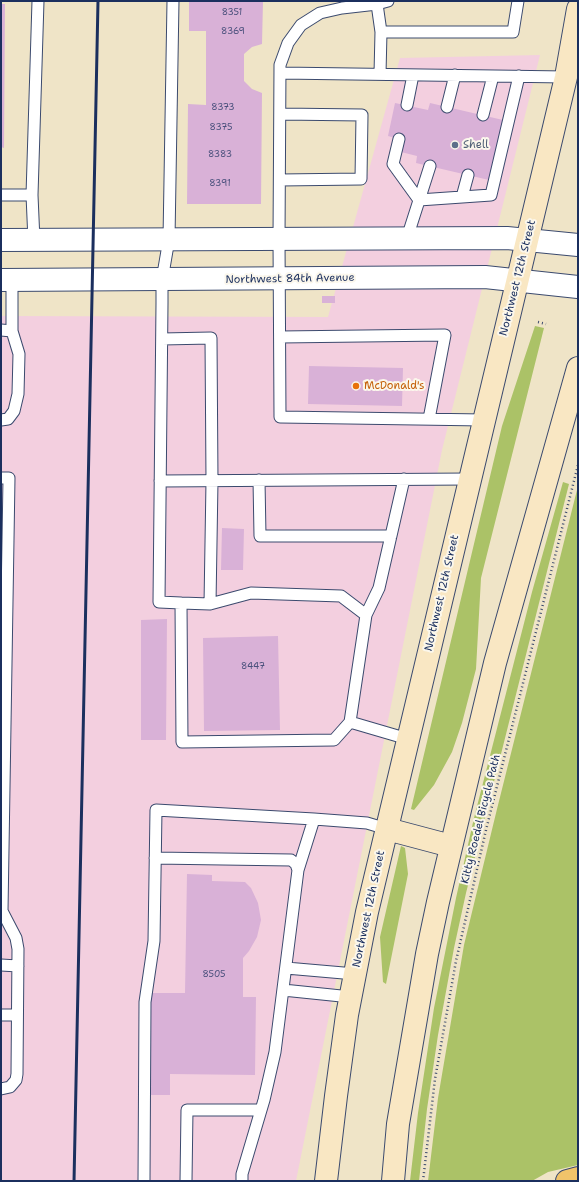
<!DOCTYPE html>
<style>
body{margin:0}
#map{position:relative;width:579px;height:1182px;overflow:hidden;background:#efe4c7;font-family:"Shantell Sans",sans-serif}
canvas{display:block}
.frame{position:absolute;inset:0;border:2px solid #1b2f5e;pointer-events:none}
</style>
<div id="map">
<canvas width="579" height="1182"></canvas>
<div class="frame"></div>
</div>
<script>
const ctx = document.querySelector('canvas').getContext('2d');
ctx.lineJoin = 'round';
function fillPath(path, color) {
  ctx.fillStyle = color;
  ctx.fill(path, 'evenodd');
}
function poly(rows) {
  const path = new Path2D();
  for (const r of rows) {
    path.moveTo(r[0], r[1]);
    for (let i = 2; i < r.length; i += 2) path.lineTo(r[i], r[i + 1]);
  }
  return path;
}
function stroke(path, color, width, dash) {
  ctx.strokeStyle = color;
  ctx.lineWidth = width;
  ctx.lineCap = dash ? 'butt' : 'round';
  ctx.setLineDash(dash || []);
  ctx.stroke(path);
}
function label(font, color, halo, rows, align = 'center') {
  ctx.font = font + ' "Shantell Sans",sans-serif';
  ctx.lineWidth = 4;
  ctx.setLineDash([]);
  ctx.textBaseline = 'middle';
  ctx.strokeStyle = halo;
  ctx.fillStyle = color;
  for (const [text, x, y, turn = 0] of rows) {
    ctx.save();
    ctx.translate(x, y);
    ctx.rotate((+turn || 0) * Math.PI / 180);
    ctx.textAlign = isNaN(turn) ? turn : align;
    if (halo) ctx.strokeText(text, 0, 0);
    ctx.fillText(text, 0, 0);
    ctx.restore();
  }
}
fillPath(poly([
 [540,55,442,450,296,1181,1,1181,1,316,328,317,400,58]
]), '#f3cfdf');
fillPath(poly([
 [535,326,544,328,481,578,476,669,462,723,452,752,434,785,414,810,411,809,502,426],
 [563,482,569,484,466,893,454,948,438,1035,427,1109,419,1181,410,1181,418,1113,434,1008,456,898,474,818,532,592],
 [578,486,578,1165,548,1172,532,1181,428,1181,438,1098,464,945,497,809],
 [401,846,405,848,408,874,386,984,383,982,380,937]
]), '#abc267');
fillPath(poly([
 [189,1,263,1,262,44,252,47,244,54,244,81,252,89,262,93,261,204,187,204,188,104,206,105,206,31,189,31],
 [1,4,5,4,4,148,1,147],
 [395,103,428,110,430,103,503,120,489,180,416,163,417,156,401,152,403,140,388,136],
 [322,296,335,296,335,303,322,303],
 [309,366,403,368,402,406,308,404],
 [222,528,244,529,243,570,221,570],
 [167,619,166,740,141,740,141,620],
 [278,636,280,730,204,731,203,638],
 [187,874,212,875,212,881,245,882,251,888,258,903,261,920,257,937,249,951,243,958,243,997,256,997,255,1075,170,1074,170,1095,149,1095,150,993,185,993]
]), '#d9b1d7');
const lane = poly([
 [173,1,169,239,162,280,162,303,159,602,181,603],
 [388,1,377,4,342,8,320,13,301,25,288,43,280,65,279,239,280,417,484,420],
 [377,4,381,32,513,32,518,1],
 [281,73,566,77],
 [380,74,381,32],
 [407,105,413,75],
 [447,107,455,75],
 [483,115,493,76],
 [399,139,393,164,419,200,491,195,519,76],
 [280,180,361,179,362,115,281,114],
 [1,195,32,195],
 [462,197,468,175],
 [407,238,430,166],
 [34,241,32,195,38,1],
 [1,330,12,331],
 [280,337,445,335,429,419],
 [162,339,211,338,212,481,210,604],
 [1,420,8,419,14,411,18,394,19,354,12,331,12,280],
 [1,478,9,478,2,911,1,911],
 [259,480,260,536,391,536],
 [160,481,469,479],
 [366,615,341,596,251,593,210,604,181,603,182,742,334,740,350,722,408,739],
 [350,722,366,615,379,588,404,479],
 [155,858,291,860,296,864,298,870,275,1052,264,1100,242,1174,242,1181],
 [298,870,314,819],
 [1,965,18,966],
 [286,968,355,974],
 [283,990,351,997],
 [1,1015,17,1015],
 [1,1089,10,1087,16,1080,17,1074,18,949,16,938,2,911],
 [144,1181,145,1002,154,941,156,810,314,819,367,823,387,829],
 [186,1181,187,1110,261,1110]
]);
const street = poly([
 [1,240,507,238,578,245],
 [1,280,485,277,578,287]
]);
const secondary = poly([
 [387,829,451,846],
 [326,1181,336,1096,347,1015,367,912,566,77,578,9],
 [393,1181,398,1124,427,954,438,902,495,663,578,368]
]);
const highway = poly([
 [567,1181,578,1178]
]);
stroke(lane, '#3b4a6e', 13);
stroke(street, '#3b4a6e', 24);
stroke(secondary, '#3b4a6e', 24);
stroke(highway, '#3b4a6e', 24);
stroke(poly([
 [538,322,546,324],
 [423,1181,435,1079,456,961,486,830,578,465]
]), '#3b4a6e', 2.5, [1, 3]);
stroke(lane, '#fff', 11);
stroke(street, '#fff', 22);
stroke(secondary, '#f9e7c3', 22);
stroke(highway, '#f1c36a', 22);
stroke(poly([
 [74,1181,98,1]
]), '#1b2f5e', 3);
for (const [x, y, r, color] of [
 [455,145,4,"#5c6f8a"],
 [356,386,4,"#e8710a"]
]) {
  const dot = new Path2D();
  dot.arc(x, y, r, 0, 2 * Math.PI);
  ctx.fillStyle = color;
  ctx.fill(dot);
  stroke(dot, '#fbf7ec', 1.5);
}
label('9px', '#4a507c', null, [
 ["8351",232,13],
 ["8369",233,32],
 ["8373",223,108],
 ["8375",221,128],
 ["8383",220,155],
 ["8391",220,184],
 ["8447",253,667],
 ["8505",214,975]
]);
label('11px', '#4e5e75', '#fbf7ec', [
 ["Shell",463,145]
], 'left');
label('11px', '#1b2f5e', '#fbf7ec', [
 ["Northwest 12th Street",518,278,-76],
 ["Northwest 84th Avenue",290,279,-1],
 ["Northwest 12th Street",442,593,-77],
 ["Kitty Roedel Bicycle Path",481,819,-76],
 ["Northwest 12th Street",369,909,-78]
]);
label('11px', '#c56008', '#fbf7ec', [
 ["McDonald's",364,386]
], 'left');
</script>
